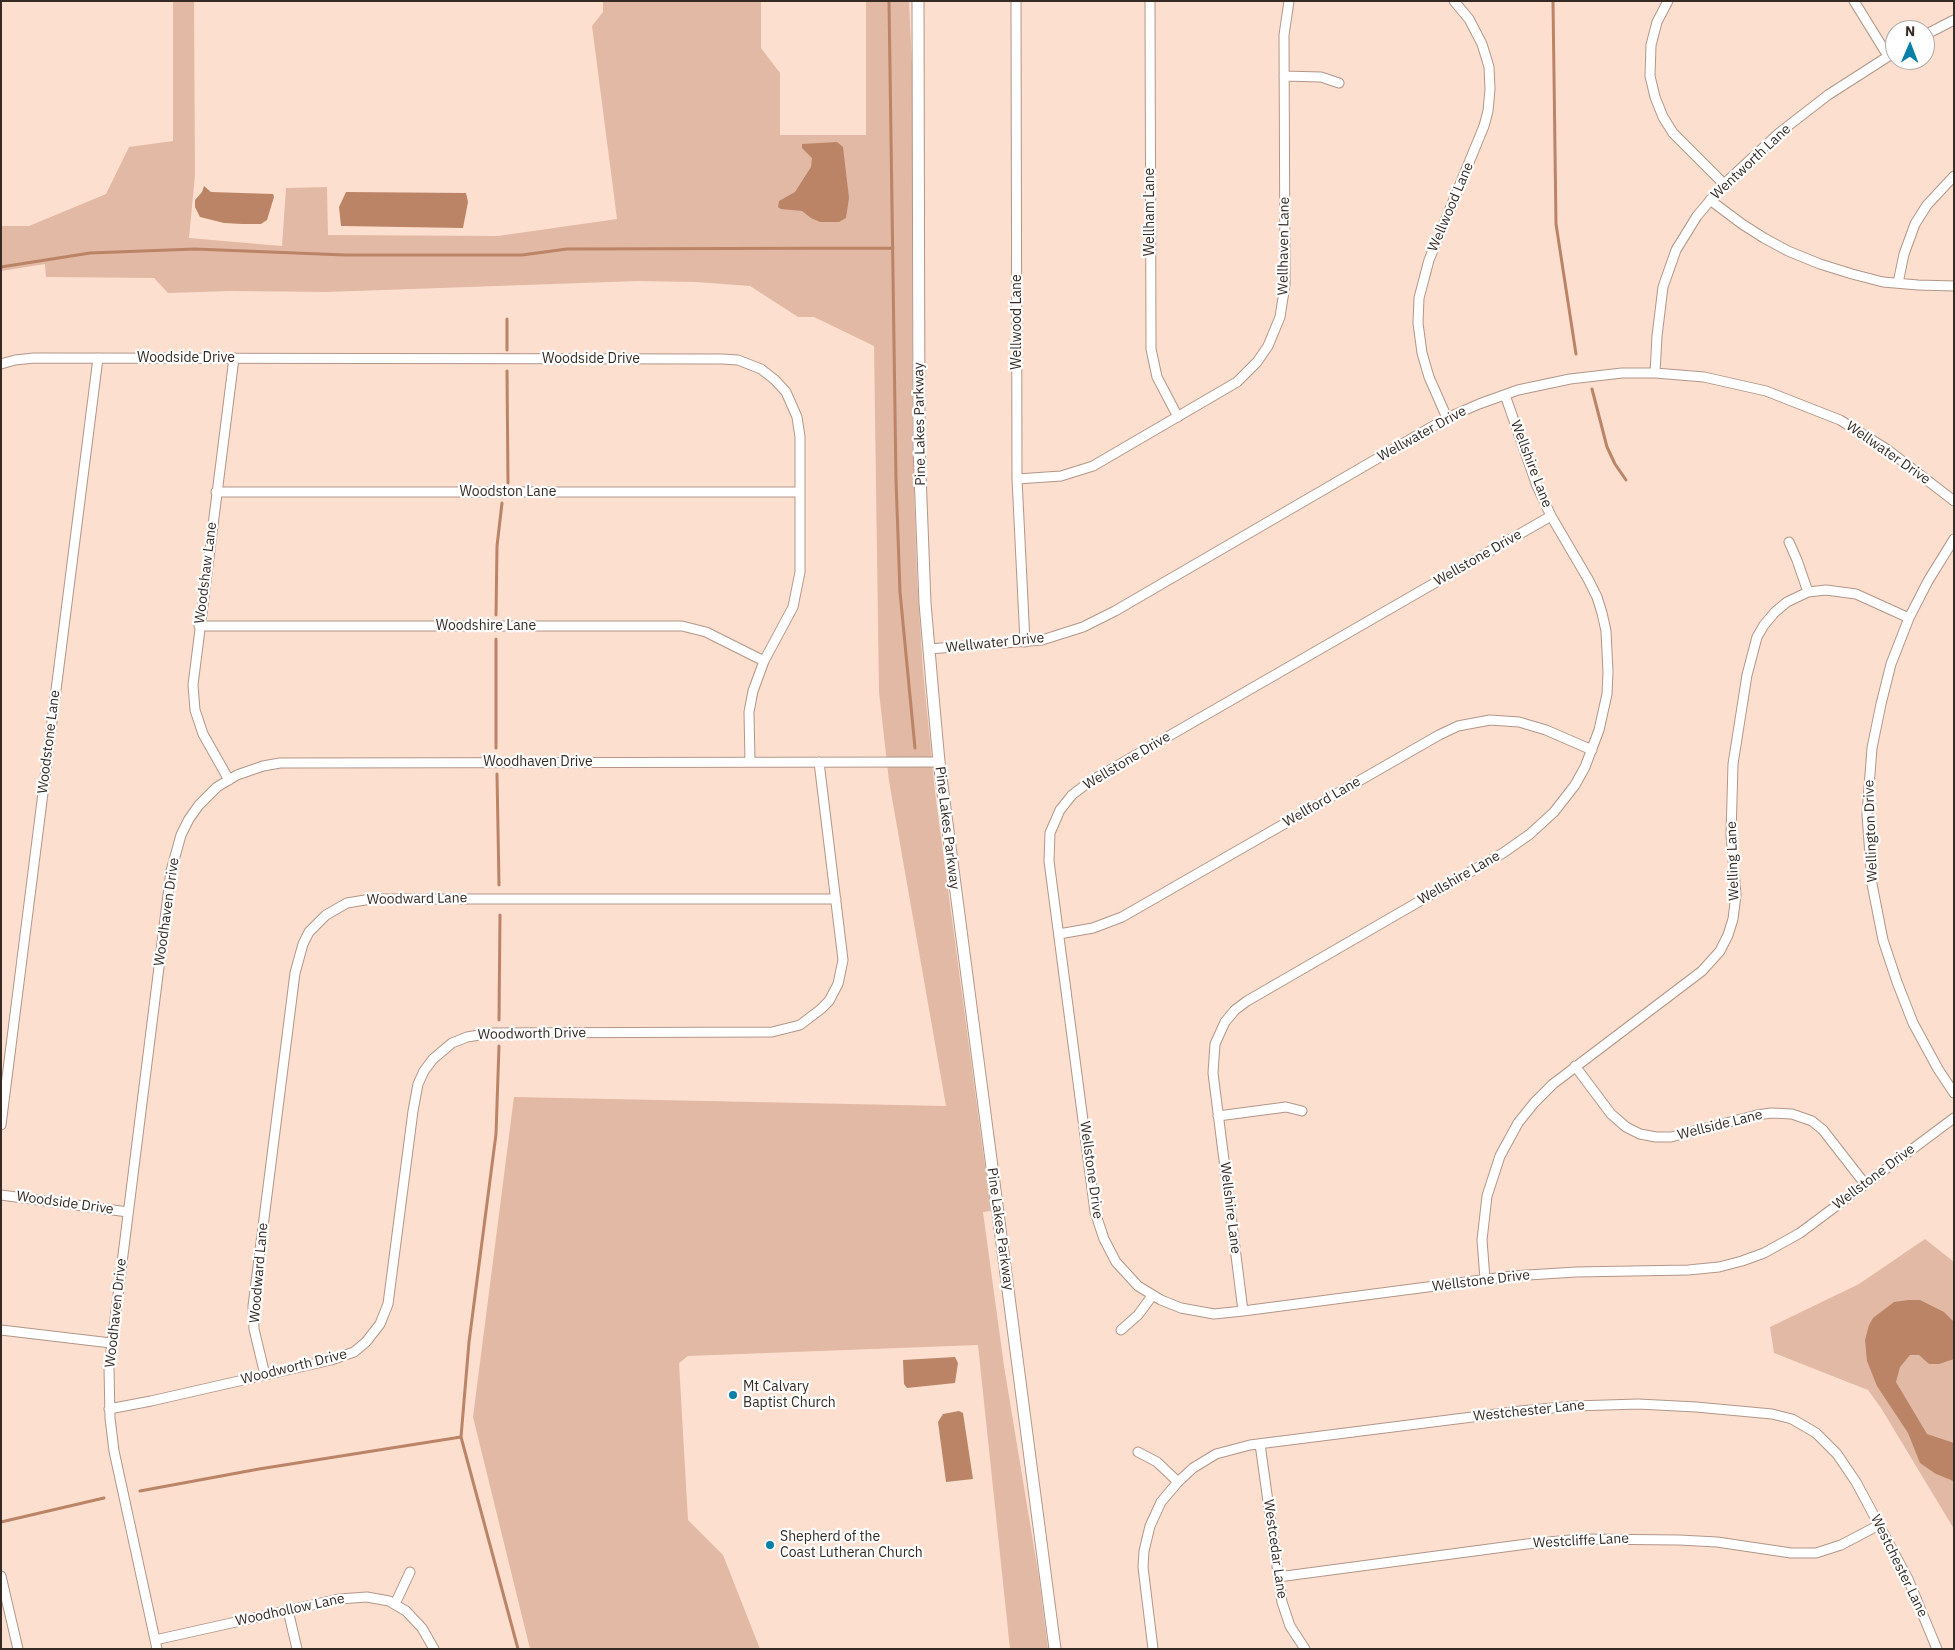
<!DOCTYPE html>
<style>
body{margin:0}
#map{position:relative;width:1955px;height:1650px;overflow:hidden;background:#fddfd0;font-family:"IBM Plex Sans",sans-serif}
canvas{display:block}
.frame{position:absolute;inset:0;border:2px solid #352a24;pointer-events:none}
.north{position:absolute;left:1885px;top:20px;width:50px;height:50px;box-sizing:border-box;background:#fff;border:1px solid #aeaaa7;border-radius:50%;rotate:1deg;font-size:14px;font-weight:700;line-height:20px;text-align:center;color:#352a24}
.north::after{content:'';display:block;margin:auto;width:18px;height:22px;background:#077fa6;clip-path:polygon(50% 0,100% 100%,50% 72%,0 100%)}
</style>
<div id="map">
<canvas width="1955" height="1650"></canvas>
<div class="frame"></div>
<div class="north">N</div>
</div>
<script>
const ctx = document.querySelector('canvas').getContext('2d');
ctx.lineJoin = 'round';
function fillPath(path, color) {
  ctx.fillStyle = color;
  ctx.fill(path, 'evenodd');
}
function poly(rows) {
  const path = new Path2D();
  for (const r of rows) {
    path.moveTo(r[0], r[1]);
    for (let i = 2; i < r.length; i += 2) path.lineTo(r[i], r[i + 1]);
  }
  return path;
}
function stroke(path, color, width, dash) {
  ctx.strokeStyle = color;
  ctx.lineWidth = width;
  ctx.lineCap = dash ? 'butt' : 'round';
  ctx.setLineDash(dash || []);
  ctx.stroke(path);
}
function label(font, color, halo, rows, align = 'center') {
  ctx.font = font + ' "IBM Plex Sans",sans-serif';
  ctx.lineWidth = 4.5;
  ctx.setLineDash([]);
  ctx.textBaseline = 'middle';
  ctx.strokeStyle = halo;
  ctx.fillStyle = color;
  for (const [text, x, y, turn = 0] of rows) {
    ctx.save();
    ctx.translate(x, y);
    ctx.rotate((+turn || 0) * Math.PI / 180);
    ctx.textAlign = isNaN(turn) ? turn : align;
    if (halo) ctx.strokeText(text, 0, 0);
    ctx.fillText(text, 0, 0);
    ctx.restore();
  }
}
fillPath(poly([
 [173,1,194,1,195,175,189,238,282,246,286,188,327,187,328,235,498,236,617,219,592,26,603,12,603,1,761,1,761,48,780,73,780,135,866,135,866,1,909,1,912,67,912,431,917,576,923,671,935,792,991,1211,983,1212,1004,1366,1039,1578,1048,1649,1010,1649,978,1345,688,1356,679,1363,688,1520,723,1555,760,1649,530,1649,473,1417,514,1097,946,1106,889,781,879,692,874,346,814,317,798,317,750,286,696,282,638,281,327,292,230,291,168,293,154,278,46,277,45,264,1,271,1,226,29,226,106,194,129,147,173,141],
 [1925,1239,1954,1262,1954,1529,1881,1408,1868,1390,1774,1353,1770,1327,1859,1284]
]), '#e2b9a4');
fillPath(poly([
 [837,142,843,147,849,198,846,218,839,222,820,222,811,218,802,211,781,209,778,207,779,201,795,192,811,167,812,158,802,148,802,144],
 [204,186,211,192,273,194,274,197,267,220,261,224,242,224,224,223,200,217,195,207,195,200,202,192],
 [346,192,466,193,468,202,463,228,341,226,339,207],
 [1908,1300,1920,1300,1944,1312,1954,1322,1954,1359,1939,1364,1929,1364,1919,1355,1910,1355,1900,1367,1896,1382,1927,1434,1954,1443,1954,1482,1951,1480,1936,1474,1920,1463,1908,1433,1877,1386,1867,1361,1865,1340,1869,1325,1873,1318,1894,1302],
 [955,1357,958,1363,955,1383,907,1388,904,1384,903,1360],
 [959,1411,963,1413,973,1479,946,1482,938,1422,943,1414]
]), '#bb8466');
stroke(poly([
 [889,1,896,480,900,592,915,748],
 [1553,1,1556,224,1576,354],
 [1,267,90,253,195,249,345,255,522,255,567,249,893,248],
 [507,319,507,350],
 [507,371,508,483],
 [1592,389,1607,447,1615,464,1626,480],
 [496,615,497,546,502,503],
 [496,748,496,639],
 [497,774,499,885],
 [499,1020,500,915],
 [499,1046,496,1134,469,1342,461,1437,518,1649],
 [140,1491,259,1469,461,1437],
 [1,1522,104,1498]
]), '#bb8466', 3);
const street = poly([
 [1016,1,1017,479,1025,642],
 [1150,1,1151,349,1157,377,1178,417],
 [1668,1,1657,22,1651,45,1650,76,1655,97,1663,117,1673,133,1724,184],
 [1854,1,1888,56],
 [1925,35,1954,20],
 [1284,76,1321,77,1339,83],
 [1710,200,1742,224,1764,238,1788,251,1820,264,1852,274,1883,282,1918,285,1954,286],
 [1898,283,1904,254,1915,224,1927,205,1954,176],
 [1,364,15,360,34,358,722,359,738,360,761,369,775,380,786,392,797,417,800,437,800,572,793,607,764,661,753,691,749,712,750,762],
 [1655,373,1657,336,1663,287,1676,250,1697,216,1724,184,1779,133,1828,95,1895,52],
 [1447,418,1429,377,1422,353,1418,323,1419,298,1429,260,1484,126,1488,111,1490,89,1489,67,1482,44,1469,19,1454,1],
 [1017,479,1061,476,1093,466,1237,382,1257,362,1268,346,1280,317,1285,285,1284,35,1289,1],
 [216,492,800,492],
 [1551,516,1089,782,1072,795,1060,810,1050,833,1049,861,1095,1212,1104,1239,1116,1262,1138,1286,1161,1300,1181,1308,1214,1314,1243,1311,1512,1276,1576,1272,1688,1270,1719,1267,1742,1261,1764,1253,1800,1233,1954,1118],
 [1954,539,1928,581,1909,618,1891,664,1881,704,1872,748,1867,814,1872,884,1883,940,1897,982,1913,1023,1938,1069,1954,1093],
 [1789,542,1797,560,1808,592],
 [199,626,682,626,706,632,764,661],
 [929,649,1042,640,1083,627,1115,611,1447,418,1479,404,1518,390,1570,379,1622,373,1655,373,1704,377,1766,391,1840,420,1888,450,1954,501],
 [229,780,203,734,195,710,193,685,234,358],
 [1059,934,1093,928,1122,917,1439,735,1458,726,1490,720,1519,722,1546,730,1592,750],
 [1575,1066,1611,1114,1626,1127,1640,1134,1656,1137,1671,1137,1757,1115,1771,1113,1792,1114,1812,1121,1823,1130,1865,1184],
 [1218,1116,1286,1107,1302,1111],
 [1,1125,98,358],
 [1,1195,128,1212],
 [1485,1279,1482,1240,1487,1196,1500,1156,1518,1123,1534,1103,1553,1084,1702,971,1720,951,1728,935,1733,919,1736,895,1731,835,1733,764,1747,675,1757,637,1764,625,1775,612,1787,602,1808,592,1826,590,1856,594,1909,618],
 [1243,1311,1213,1073,1215,1044,1225,1022,1235,1010,1247,1001,1503,853,1530,834,1554,812,1575,785,1585,767,1599,730,1607,694,1608,672,1606,631,1602,613,1597,597,1588,579,1551,516,1537,486,1505,395],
 [1,1330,111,1343],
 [1121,1330,1138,1315,1152,1296],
 [265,1375,254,1329,253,1306,295,973,303,944,309,932,326,915,347,903,371,899,836,899],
 [109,1409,151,1401,331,1360,354,1352,366,1342,380,1324,388,1304,413,1111,418,1084,424,1071,433,1059,452,1043,467,1037,492,1033,772,1032,800,1025,821,1009,829,1001,838,984,843,960,819,762],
 [1260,1444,1282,1602,1290,1626,1305,1649],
 [1138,1452,1157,1462,1178,1482],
 [1,1576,18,1649],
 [1278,1577,1527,1544,1581,1539,1679,1540,1717,1542,1791,1553,1816,1553,1841,1545,1879,1525],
 [395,1604,410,1572],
 [288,1610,297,1649],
 [155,1640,339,1599,367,1597,389,1601,406,1611,422,1628,434,1649],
 [157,1649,114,1451,110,1418,109,1367,171,871,181,835,189,819,199,805,217,787,237,775,263,766,280,763,939,762],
 [1153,1649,1143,1567,1144,1551,1150,1526,1161,1502,1178,1482,1193,1468,1216,1454,1250,1445,1520,1411,1574,1406,1638,1404,1696,1407,1772,1414,1792,1419,1816,1433,1837,1454,1856,1482,1908,1579,1937,1649]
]);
const secondary = poly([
 [918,1,919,448,925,603,933,696,939,762,1055,1649]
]);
stroke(street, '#b29688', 11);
stroke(secondary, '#b29688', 13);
stroke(street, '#fff', 9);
stroke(secondary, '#fff', 11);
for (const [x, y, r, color] of [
 [733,1395,5,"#077fa6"],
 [770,1545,5,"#077fa6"]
]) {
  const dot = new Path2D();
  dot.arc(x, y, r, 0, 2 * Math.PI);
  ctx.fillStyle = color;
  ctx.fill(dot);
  stroke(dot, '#fff', 2);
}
label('14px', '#352a24', '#fff', [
 ["Wentworth Lane",1751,162,-43],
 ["Wellwood Lane",1451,207,-67],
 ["Wellham Lane",1150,212,-90],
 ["Wellhaven Lane",1284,246,-89],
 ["Wellwood Lane",1017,322,-90],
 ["Woodside Drive",186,358],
 ["Woodside Drive",591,359],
 ["Pine Lakes Parkway",920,424,-91],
 ["Wellwater Drive",1422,434,-29],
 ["Wellwater Drive",1888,453,35],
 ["Wellshire Lane",1531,464,69],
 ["Woodston Lane",508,492],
 ["Wellstone Drive",1478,558,-30],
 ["Woodshaw Lane",206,573,-83],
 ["Woodshire Lane",486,626],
 ["Wellwater Drive",995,643,-6],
 ["Woodstone Lane",49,742,-83],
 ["Wellstone Drive",1127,761,-31],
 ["Woodhaven Drive",538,762],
 ["Wellford Lane",1322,802,-30],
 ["Pine Lakes Parkway",947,828,83],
 ["Wellington Drive",1871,831,-92],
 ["Welling Lane",1733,861,-92],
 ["Wellshire Lane",1459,878,-30],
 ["Woodward Lane",417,899,-1],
 ["Woodhaven Drive",167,912,-82],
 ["Woodworth Drive",532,1034,-1],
 ["Wellside Lane",1720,1125,-14],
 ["Wellstone Drive",1091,1170,82],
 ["Wellstone Drive",1874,1177,-37],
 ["Woodside Drive",65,1203,8],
 ["Wellshire Lane",1230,1208,83],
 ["Pine Lakes Parkway",1000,1229,82],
 ["Woodward Lane",259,1273,-85],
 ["Wellstone Drive",1481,1281,-7],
 ["Woodhaven Drive",116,1313,-84],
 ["Woodworth Drive",294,1367,-14],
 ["Westchester Lane",1529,1411,-6],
 ["Westcliffe Lane",1581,1541,-3],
 ["Westcedar Lane",1275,1549,82],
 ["Westchester Lane",1899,1566,64],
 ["Woodhollow Lane",290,1610,-12]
]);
label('14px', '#352a24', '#fff', [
 ["Mt Calvary",743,1387],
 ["Baptist Church",743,1403],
 ["Shepherd of the",780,1537],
 ["Coast Lutheran Church",780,1553]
], 'left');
</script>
